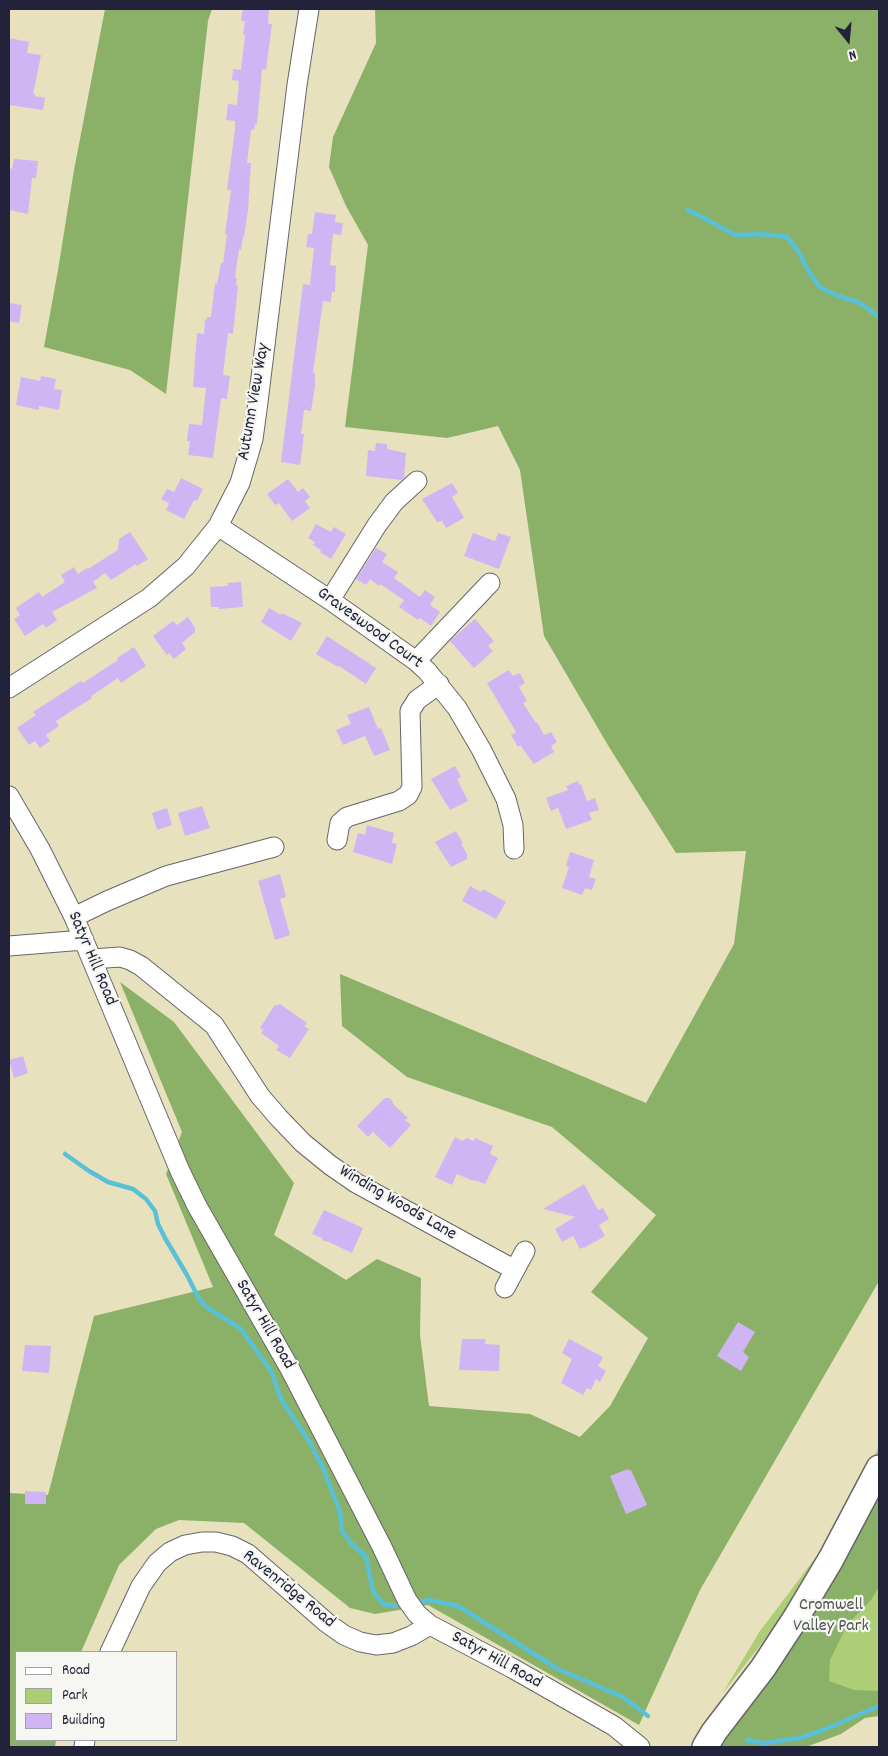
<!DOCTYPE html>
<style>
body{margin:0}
#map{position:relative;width:888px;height:1756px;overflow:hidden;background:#e8e1bd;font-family:Dekko,sans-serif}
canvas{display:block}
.frame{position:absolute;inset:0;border:10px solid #22223b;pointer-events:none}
.legend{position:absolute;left:15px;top:1651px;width:162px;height:90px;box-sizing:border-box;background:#f6f6f2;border:1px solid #a1a1a9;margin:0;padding:6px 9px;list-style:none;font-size:15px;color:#22223b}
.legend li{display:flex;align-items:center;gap:10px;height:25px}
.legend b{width:25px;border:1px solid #a1a1a9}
.north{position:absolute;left:823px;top:15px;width:50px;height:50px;-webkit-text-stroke:4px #f6f6f2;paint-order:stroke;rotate:163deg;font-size:14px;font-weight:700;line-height:20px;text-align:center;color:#22223b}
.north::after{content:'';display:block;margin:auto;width:18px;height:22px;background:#22223b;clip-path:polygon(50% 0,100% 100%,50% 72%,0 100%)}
</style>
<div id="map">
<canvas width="888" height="1756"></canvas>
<div class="frame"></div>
<ul class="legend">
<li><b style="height:6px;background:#fff"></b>Road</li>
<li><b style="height:14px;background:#adce76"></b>Park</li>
<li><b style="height:14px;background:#d0b5f4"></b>Building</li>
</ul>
<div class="north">N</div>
</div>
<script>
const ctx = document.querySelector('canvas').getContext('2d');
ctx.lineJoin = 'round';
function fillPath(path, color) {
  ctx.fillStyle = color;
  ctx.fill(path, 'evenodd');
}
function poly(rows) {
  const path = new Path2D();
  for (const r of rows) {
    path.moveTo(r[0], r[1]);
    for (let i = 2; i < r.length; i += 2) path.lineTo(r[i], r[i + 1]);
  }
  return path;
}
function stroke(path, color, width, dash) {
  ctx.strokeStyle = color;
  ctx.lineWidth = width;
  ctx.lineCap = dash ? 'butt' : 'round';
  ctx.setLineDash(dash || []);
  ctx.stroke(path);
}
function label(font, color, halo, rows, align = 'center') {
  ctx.font = font + ' Dekko,sans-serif';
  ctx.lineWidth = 4.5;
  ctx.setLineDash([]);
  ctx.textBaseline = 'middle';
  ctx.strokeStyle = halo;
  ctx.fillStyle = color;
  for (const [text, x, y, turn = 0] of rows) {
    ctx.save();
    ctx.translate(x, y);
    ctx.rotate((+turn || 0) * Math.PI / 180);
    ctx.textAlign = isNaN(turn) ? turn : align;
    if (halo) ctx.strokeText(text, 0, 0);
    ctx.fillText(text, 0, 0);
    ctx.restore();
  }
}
fillPath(poly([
 [879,1447,879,1693,812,1702,796,1651,770,1633,722,1694,760,1631,819,1553]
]), '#adce76');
fillPath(poly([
 [105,9,212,9,208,21,166,394,130,370,44,347,58,270,74,170],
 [375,9,879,9,879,1281,700,1590,639,1725,428,1605,375,1614,350,1608,244,1523,179,1520,156,1529,119,1565,81,1652,16,1652,16,1740,56,1740,55,1747,9,1747,9,1493,48,1495,94,1316,213,1287,166,1174,182,1132,120,982,174,1022,294,1183,274,1235,346,1280,377,1259,421,1278,420,1335,429,1406,530,1414,580,1437,610,1406,648,1338,591,1292,656,1215,552,1127,407,1077,342,1026,340,974,646,1103,734,944,746,851,676,853,609,747,544,636,520,470,498,426,447,438,345,427,368,245,346,206,329,167,333,137,376,43],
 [879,1486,879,1587,871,1600,847,1625,830,1660,829,1681,854,1690,879,1691,879,1716,865,1718,841,1734,806,1747,721,1747,724,1740]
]), '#8ab167');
stroke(poly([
 [688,210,736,235,763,234,787,237,798,251,810,274,821,288,836,295,860,303,879,317],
 [65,1154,89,1171,108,1182,133,1189,146,1199,155,1211,158,1224,165,1238,187,1275,198,1297,205,1306,241,1329,271,1371,281,1399,310,1443,323,1468,340,1512,342,1531,351,1543,366,1557,373,1591,383,1604,396,1606],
 [422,1602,429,1600,458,1606,558,1669,623,1697,648,1716],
 [747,1740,763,1743,800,1738,823,1730,879,1706]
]), '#59c1d7', 4.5);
fillPath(poly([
 [243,9,269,9,268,24,272,24,266,70,262,69,257,124,255,124,254,130,251,130,247,163,251,163,248,210,244,237,243,237,241,250,239,249,235,278,237,279,236,285,238,285,233,334,228,333,223,375,230,376,227,399,221,398,213,458,188,455,190,441,187,441,189,424,202,425,206,388,193,387,197,333,204,334,205,319,207,320,207,317,211,317,215,283,217,284,221,263,223,263,227,234,225,234,231,190,227,190,235,129,235,121,226,120,228,104,237,105,239,81,232,80,233,69,241,70,245,35,243,34,245,21,241,21],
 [9,38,29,42,27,53,41,55,33,94,35,94,35,96,45,98,43,110,9,105],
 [14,159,38,161,36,178,32,178,28,214,9,210,9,168,12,169],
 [315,212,336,215,335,222,343,223,341,235,333,234,330,265,336,266,335,292,332,292,331,302,323,301,313,373,315,373,315,386,311,411,304,410,301,434,304,434,300,465,281,462,303,284,310,285,314,248,306,247,308,234,312,234],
 [9,303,22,305,19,323,9,321],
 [41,376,56,379,54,389,62,390,59,410,39,406,39,410,16,405,21,377,40,381],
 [376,443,387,444,387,449,406,453,404,478,401,480,366,476,368,450,375,451],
 [181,478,203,489,197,501,194,500,184,519,166,510,169,503,161,499,167,489,174,492],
 [288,479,298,492,303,488,310,497,305,501,310,508,292,521,279,503,275,505,267,494],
 [452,483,458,493,452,497,464,518,446,528,442,521,437,522,422,499],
 [316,524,331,532,334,527,346,534,331,559,320,552,321,550,313,545,315,542,308,538],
 [130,532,148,559,137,566,136,564,111,580,105,573,93,582,97,588,52,612,57,620,46,628,43,624,25,636,14,619,20,615,16,608,39,592,42,597,65,582,61,575,74,567,78,574,87,568,88,569,118,550,119,539],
 [473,533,495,541,498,533,511,537,499,569,464,556],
 [376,548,387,554,382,562,398,572,394,578,420,597,425,590,435,597,430,605,440,612,431,626,420,618,418,620,399,607,404,600,380,584,379,586,370,579,366,585,356,579],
 [241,582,243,607,219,609,219,607,211,607,210,587,228,586,227,583],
 [269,608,281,615,282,613,302,623,291,641,261,622],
 [188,617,195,628,195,632,182,643,186,649,174,659,169,653,167,655,153,636,173,621,177,625],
 [475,619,494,641,488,646,493,651,474,668,450,641],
 [327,636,376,668,366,684,339,666,338,667,316,654],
 [134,647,146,666,121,683,118,678,91,696,92,698,56,721,59,726,46,735,50,741,40,748,35,741,29,745,17,728,36,715,33,712,81,681,83,683,118,660,117,658],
 [509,670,513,676,520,673,525,683,519,687,527,701,523,703,536,723,537,722,544,735,551,732,557,742,551,746,554,752,534,764,520,745,518,747,511,735,516,732,487,683],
 [369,707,378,729,381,728,390,750,374,756,365,736,343,745,336,730,351,724,347,715],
 [455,766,461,777,457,779,468,801,450,810,431,779],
 [578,781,579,785,581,784,587,801,595,798,599,810,589,813,592,820,566,829,558,808,551,811,546,798,568,790,566,786],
 [202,806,210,828,185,836,178,813],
 [167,808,172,825,157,830,152,813],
 [367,825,394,833,392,843,397,844,392,864,353,852,358,833,365,835],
 [456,831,463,843,461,844,467,854,467,859,451,867,435,842],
 [570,852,594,860,589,877,596,879,592,890,585,888,582,895,562,888,569,867,566,866],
 [280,874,286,897,280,899,290,935,275,940,258,881],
 [470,886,481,892,483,889,506,902,496,919,462,901],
 [280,1004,307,1023,304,1026,309,1029,290,1058,276,1050,279,1046,261,1033,263,1030,260,1028,274,1006],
 [23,1056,28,1073,14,1078,9,1060],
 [385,1098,390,1098,393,1102,393,1104,408,1118,405,1120,411,1125,390,1148,373,1132,368,1137,357,1126],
 [455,1137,462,1141,467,1138,473,1141,475,1138,493,1146,490,1154,498,1158,485,1184,478,1181,471,1180,457,1174,452,1185,435,1177],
 [584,1184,598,1210,603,1208,609,1219,599,1225,605,1236,584,1248,584,1247,580,1249,573,1236,562,1242,555,1229,575,1217,543,1209],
 [324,1210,363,1228,352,1253,329,1242,323,1241,322,1238,312,1234],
 [738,1322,755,1332,743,1352,749,1357,741,1371,717,1356],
 [462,1339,486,1339,485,1344,500,1345,499,1371,459,1370],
 [569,1339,603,1357,598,1366,606,1371,600,1382,596,1379,591,1390,587,1388,583,1395,561,1383,572,1359,562,1353],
 [25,1345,51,1346,49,1373,22,1371],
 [628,1469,629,1471,631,1470,647,1505,626,1514,610,1476],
 [25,1491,46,1492,46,1504,25,1504]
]), '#d0b5f4');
const minor = poly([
 [218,526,330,600,416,661,427,671,457,708,481,749,506,799,513,825,514,849],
 [330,600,377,525,394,502,417,481],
 [416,661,490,583],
 [9,688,149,598,186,566,218,526,240,483,253,439,257,410,297,85,309,9],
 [9,796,40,849,74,917,180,1171,197,1206,289,1367,382,1547,407,1600,417,1614,430,1625,512,1668,614,1726,640,1747],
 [337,840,340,823,347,817,399,801,408,795,412,787,410,711,417,700,439,684],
 [74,917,107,901,166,876,274,847],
 [9,946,84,940],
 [92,959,120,957,130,960,141,966,214,1025,260,1096,279,1118,303,1143,330,1165,356,1183,515,1270],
 [505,1288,525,1251],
 [110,1652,141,1586,157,1563,170,1552,185,1545,202,1542,216,1542,232,1546,248,1554,327,1623,344,1635,360,1642,376,1645,393,1643,411,1636,430,1625],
 [84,1747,85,1740]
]);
const major = poly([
 [705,1747,714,1732,763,1668,797,1616,831,1559,879,1468]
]);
stroke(minor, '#676568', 21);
stroke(major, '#676568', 28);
stroke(minor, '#fff', 19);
stroke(major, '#fff', 25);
label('18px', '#22223b', '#f6f6f2', [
 ["Autumn View Way",255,402,-80],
 ["Graveswood Court",369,629,36],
 ["Satyr Hill Road",91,959,67],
 ["Winding Woods Lane",397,1204,30],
 ["Satyr Hill Road",264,1325,60],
 ["Ravenridge Road",288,1590,39],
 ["Satyr Hill Road",496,1661,29]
]);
label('18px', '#4c564d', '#f6f6f2', [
 ["Cromwell",831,1607],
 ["Valley Park",831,1628]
]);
</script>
